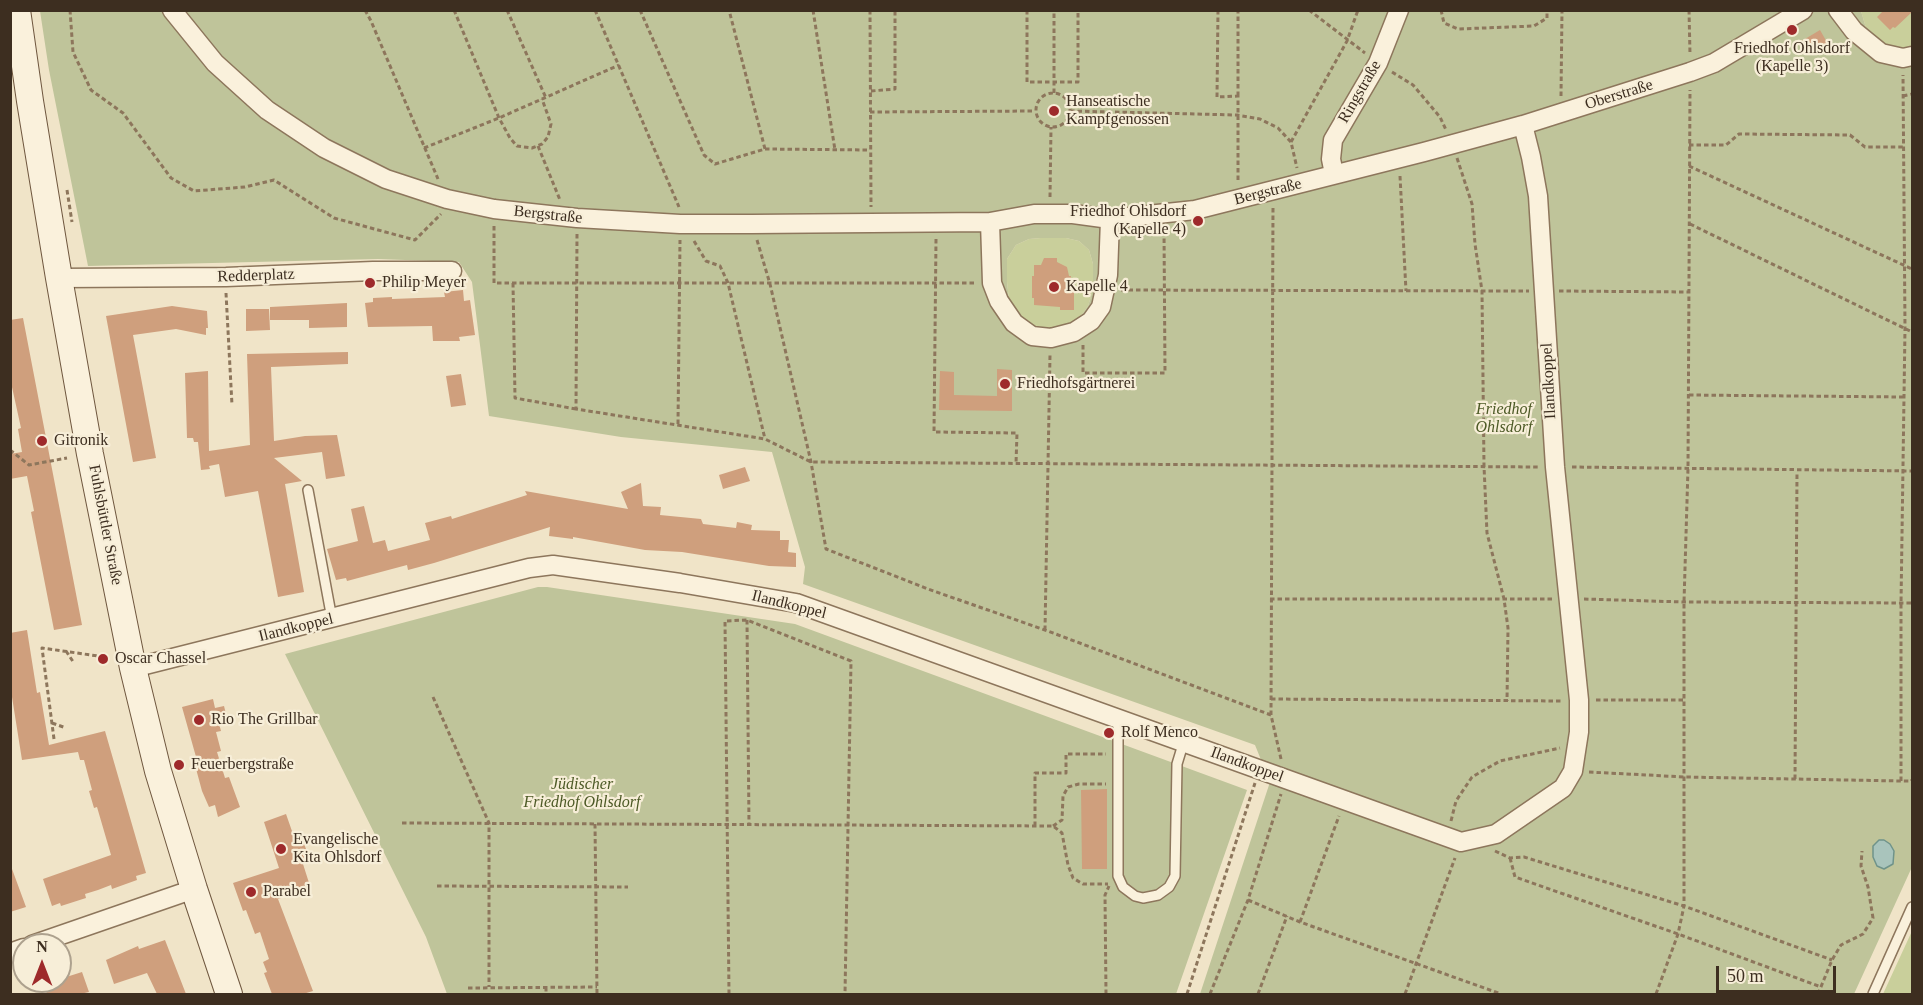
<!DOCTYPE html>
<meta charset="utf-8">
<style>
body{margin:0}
#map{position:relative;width:1923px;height:1005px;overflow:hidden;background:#f0e4c8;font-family:Georgia,serif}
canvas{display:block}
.frame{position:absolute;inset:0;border:12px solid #3d2e20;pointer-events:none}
.north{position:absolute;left:12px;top:933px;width:60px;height:60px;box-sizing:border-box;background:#f7eed8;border:2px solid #ada18e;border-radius:50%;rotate:0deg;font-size:16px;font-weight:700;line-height:24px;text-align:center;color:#3d2e20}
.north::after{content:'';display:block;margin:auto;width:21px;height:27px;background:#9e2a2b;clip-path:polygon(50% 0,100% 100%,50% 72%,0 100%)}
.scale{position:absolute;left:1716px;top:966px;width:120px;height:27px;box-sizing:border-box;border:3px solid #3d2e20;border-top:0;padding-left:8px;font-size:18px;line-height:21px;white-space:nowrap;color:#3d2e20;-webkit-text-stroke:4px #f7eed8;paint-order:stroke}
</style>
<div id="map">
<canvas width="1923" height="1005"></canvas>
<div class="frame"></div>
<div class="north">N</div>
<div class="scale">50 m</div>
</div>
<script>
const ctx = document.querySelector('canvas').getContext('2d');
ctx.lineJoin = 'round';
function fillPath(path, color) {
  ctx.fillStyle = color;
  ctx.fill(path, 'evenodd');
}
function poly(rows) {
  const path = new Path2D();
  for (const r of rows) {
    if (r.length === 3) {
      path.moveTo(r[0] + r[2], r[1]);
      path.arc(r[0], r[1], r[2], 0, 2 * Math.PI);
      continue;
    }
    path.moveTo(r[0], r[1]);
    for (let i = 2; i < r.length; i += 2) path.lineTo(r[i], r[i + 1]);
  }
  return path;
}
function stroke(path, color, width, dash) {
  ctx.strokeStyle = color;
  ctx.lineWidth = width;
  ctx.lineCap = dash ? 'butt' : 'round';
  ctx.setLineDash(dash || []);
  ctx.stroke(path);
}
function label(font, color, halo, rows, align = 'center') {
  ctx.font = font + ' Georgia,serif';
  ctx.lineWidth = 4.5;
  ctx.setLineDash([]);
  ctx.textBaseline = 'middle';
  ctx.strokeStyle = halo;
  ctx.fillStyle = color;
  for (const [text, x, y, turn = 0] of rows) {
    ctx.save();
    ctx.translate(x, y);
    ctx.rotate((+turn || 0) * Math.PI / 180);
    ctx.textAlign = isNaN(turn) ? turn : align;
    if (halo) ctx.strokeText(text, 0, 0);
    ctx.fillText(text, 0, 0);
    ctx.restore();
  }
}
fillPath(poly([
 [1861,11,1912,11,1912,48,1894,48,1883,43,1866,28],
 [1041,238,1066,238,1079,241,1089,250,1093,264,1093,290,1088,306,1080,317,1067,326,1050,328,1035,327,1020,318,1009,300,1007,282,1007,259,1016,245,1029,239],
 [1912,931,1912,994,1883,994]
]), '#c9cf9b');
fillPath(poly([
 [40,11,1861,11,1866,28,1883,43,1894,48,1912,48,1912,867,1854,994,1200,994,1270,782,1255,745,803,584,805,567,772,452,621,437,489,416,472,282,459,262,378,259,88,266,49,70],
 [1041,238,1066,238,1079,241,1089,250,1093,264,1093,290,1088,306,1080,317,1067,326,1050,328,1035,327,1020,318,1009,300,1007,282,1007,259,1016,245,1029,239],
 [538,587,547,587,795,624,1247,790,1176,994,447,994,426,937,285,654]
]), '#bfc49a');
const water = poly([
 [1879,840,1884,840,1890,844,1894,851,1893,864,1884,869,1877,866,1873,857,1873,846,1879,840]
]);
fillPath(water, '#a9c4bc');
stroke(water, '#6f938a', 1.5);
fillPath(poly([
 [1884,10,1912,10,1912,12,1895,28,1893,27,1890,30,1877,17],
 [1820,30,1828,44,1808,55,1800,42],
 [1044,258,1057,258,1057,262,1067,267,1069,276,1071,276,1071,282,1074,282,1074,310,1060,310,1060,307,1034,305,1034,298,1032,298,1032,276,1034,276,1034,265,1041,265],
 [463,290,464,301,470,300,475,335,459,337,460,341,433,341,432,326,368,327,365,303,373,302,373,298,392,297,392,299,445,297,444,292],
 [347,303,347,327,309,328,309,320,270,320,270,307],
 [172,306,207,311,208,328,206,328,206,335,176,329,133,335,156,458,133,462,106,316],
 [246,309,269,309,270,330,246,331],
 [23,318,82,625,54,630,31,512,34,511,27,476,10,479,10,454,22,452,18,429,21,428,10,378,10,320],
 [348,352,348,364,271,367,274,441,305,436,337,435,345,476,326,479,322,452,274,458,302,481,285,484,304,592,278,597,258,491,225,497,219,464,209,466,210,469,201,470,198,442,194,442,193,438,187,438,185,373,208,371,209,451,250,445,247,354],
 [997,369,1012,370,1012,411,939,410,940,371,954,372,954,395,997,396],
 [461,374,466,405,451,407,446,376],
 [745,467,750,481,723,489,719,475],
 [641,483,643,506,661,507,660,515,701,519,703,524,736,528,737,522,752,525,751,530,780,531,780,540,789,540,788,552,796,553,796,567,769,566,682,552,645,550,573,537,573,539,549,536,550,527,434,563,408,570,407,565,347,581,346,578,336,580,327,549,358,541,351,509,364,506,373,543,385,540,388,551,430,540,425,523,451,516,452,519,527,495,525,491,628,509,621,492],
 [27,630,37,693,40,692,49,745,105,731,146,873,136,876,137,880,112,889,111,885,98,890,85,894,86,898,61,906,60,903,52,906,43,879,111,855,97,807,94,808,89,791,92,790,84,760,80,760,78,752,22,760,12,697,10,697,10,633],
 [213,699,215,708,224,706,227,718,218,720,221,731,216,732,221,751,217,752,225,778,229,777,240,807,218,817,215,805,209,807,202,791,195,765,198,764,182,707],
 [1107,789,1107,869,1082,869,1081,790],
 [286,814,293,834,299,832,311,861,303,864,310,886,300,889,301,892,278,899,313,991,303,994,272,994,264,973,267,972,263,962,269,959,260,932,255,934,246,910,243,911,233,883,279,868,264,822],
 [10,869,12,869,26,907,10,912],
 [165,940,186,994,157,994,147,973,114,984,106,960,138,946,139,949],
 [82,972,89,992,80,994,47,994,44,984,60,981,60,979]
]), '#cf9f7d');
const lane = poly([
 [308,490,332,619],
 [1118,718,1118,876,1123,887,1135,896,1143,898,1158,895,1169,887,1175,876,1177,764,1184,741],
 [1873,994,1912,907]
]);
const street = poly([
 [172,10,215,63,267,110,324,148,386,179,447,199,494,209,577,218,680,224,752,224,990,222,1034,214,1073,214,1110,219,1195,210,1424,152,1523,125,1690,72,1714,63,1803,10],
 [1838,10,1854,31,1881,53,1903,58,1912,56],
 [1334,174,1331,159,1333,140,1378,63,1399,10],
 [990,222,992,283,999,301,1014,323,1032,336,1051,338,1074,332,1091,321,1101,307,1108,275,1110,219],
 [59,278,226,277,373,271,452,271],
 [133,668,529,568,553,565,680,583,796,603,1461,842,1496,834,1563,788,1573,771,1579,732,1579,700,1555,467,1538,196,1531,157,1523,125],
 [32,945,194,889],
 [10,953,24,948]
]);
const secondary = poly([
 [17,10,30,101,59,278,90,454,133,668,158,771,194,889,229,994]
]);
stroke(lane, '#8d765c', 12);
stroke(street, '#8d765c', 21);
stroke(secondary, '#6f573f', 28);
stroke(poly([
 [70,10,73,52,91,90,123,113,171,178,194,191,245,187,274,180,334,218,415,240,441,214],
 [365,10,371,21,438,179],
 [454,10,499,118,510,138,517,146,532,148,542,144,548,137,551,124,542,99],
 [507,10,546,98],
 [595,10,679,207],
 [640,10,704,155,715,164,765,149,729,10],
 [813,10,835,150],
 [870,10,871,207],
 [1027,10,1027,82,1078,82,1078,10],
 [1218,10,1217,97,1238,96,1238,183],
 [1309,10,1365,53],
 [1441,10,1444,23,1458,29,1534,26,1547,18,1547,10],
 [1689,10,1690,54],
 [1392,72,1413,85,1440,117,1446,130],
 [871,91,895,89,895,10],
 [1053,110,17],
 [1054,93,1054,10],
 [1238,96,1238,10],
 [1561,96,1562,10],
 [1903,96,1912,94],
 [1070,111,1237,115,1260,119,1278,128,1291,142,1297,168],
 [870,112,1035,111],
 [1291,142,1347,41,1358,10],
 [1689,145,1726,145,1739,134,1850,135,1865,147,1904,147],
 [538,146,560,200],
 [424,148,499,118,619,65],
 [765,149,870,150],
 [1457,158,1472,204,1475,244,1482,291,1484,466,1487,533,1504,599,1508,628,1507,701],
 [1689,166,1912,269],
 [1400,176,1406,291],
 [67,190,72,222],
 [1050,197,1051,127],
 [1690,224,1912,332],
 [494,226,494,283,976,283],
 [577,234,576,409,765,439,811,462,1539,467],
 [936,239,934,432,1017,433,1016,464],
 [757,240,770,284,811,462,826,549,928,589,1045,630,1271,715,1281,759],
 [694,241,706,261,720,266,728,283,765,439],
 [513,283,515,398,576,409],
 [1121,290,1529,291],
 [1559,291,1690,292],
 [226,293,232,405],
 [1083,345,1083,373,1165,373,1164,231],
 [1689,395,1903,397],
 [678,424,680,240],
 [10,450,29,465,67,458],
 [1572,467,1912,471],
 [1270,599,1553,599],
 [1584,599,1684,602,1912,603],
 [747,620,749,824],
 [1045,630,1050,355],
 [66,651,74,663],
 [433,697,489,823,489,987],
 [1271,699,1563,701],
 [1596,700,1685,700],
 [1271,715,1273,207],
 [52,723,66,728],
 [54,739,42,648,105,657],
 [1589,772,1685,777,1901,781,1912,781,1912,779],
 [1795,779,1797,472],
 [1901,781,1901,604,1905,328,1903,75],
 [1451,821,1456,801,1472,777,1500,761,1560,748],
 [402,823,1053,826,1062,833,1068,865,1073,878,1083,884,1108,884],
 [595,824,597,994],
 [1035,826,1035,773,1066,773,1066,754,1106,754],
 [1053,826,1062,820,1063,796,1068,787,1079,784,1106,784],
 [1495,851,1510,858,1524,857,1684,906,1832,960],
 [1510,858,1515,877,1678,934,1821,987],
 [437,886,628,887],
 [1248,900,1300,922,1501,994],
 [1300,922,1339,816],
 [546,987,546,994],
 [468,988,597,987],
 [729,994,725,621,747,620,851,661,845,994],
 [1106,994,1105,895,1109,886],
 [1187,994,1255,783],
 [1210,994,1248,900,1281,794],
 [1258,994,1287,916],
 [1405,994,1455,858],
 [1656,994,1678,934,1684,906,1684,602,1688,468,1690,90],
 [1818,994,1832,960,1841,945,1863,934,1873,918,1868,887,1861,866,1862,851]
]), '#8d765c', 3, [4.5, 3]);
stroke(lane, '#faf1dc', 9);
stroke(street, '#faf1dc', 18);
stroke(secondary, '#faf1dc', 26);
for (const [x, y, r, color] of [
 [1792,30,6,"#9e2a2b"],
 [1054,111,6,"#9e2a2b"],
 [1198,221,6,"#9e2a2b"],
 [370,283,6,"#9e2a2b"],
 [1054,287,6,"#9e2a2b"],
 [1005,384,6,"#9e2a2b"],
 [42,441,6,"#9e2a2b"],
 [103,659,6,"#9e2a2b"],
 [199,720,6,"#9e2a2b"],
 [1109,733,6,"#9e2a2b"],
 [179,765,6,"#9e2a2b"],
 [281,849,6,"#9e2a2b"],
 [251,892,6,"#9e2a2b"]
]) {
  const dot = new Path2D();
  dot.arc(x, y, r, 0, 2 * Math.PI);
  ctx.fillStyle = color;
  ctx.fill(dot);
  stroke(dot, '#f7eed8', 2);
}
label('16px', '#3d2e20', '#f7eed8', [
 ["Friedhof Ohlsdorf",1792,49,"center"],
 ["(Kapelle 3)",1792,67,"center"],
 ["Hanseatische",1066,102],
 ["Kampfgenossen",1066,120],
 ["Friedhof Ohlsdorf",1186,212,"right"],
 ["(Kapelle 4)",1186,230,"right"],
 ["Philip Meyer",382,283],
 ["Kapelle 4",1066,287],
 ["Friedhofsgärtnerei",1017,384],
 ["Gitronik",54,441],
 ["Oscar Chassel",115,659],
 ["Rio The Grillbar",211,720],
 ["Rolf Menco",1121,733],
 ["Feuerbergstraße",191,765],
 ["Evangelische",293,840],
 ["Kita Ohlsdorf",293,858],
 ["Parabel",263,892]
], 'left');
label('16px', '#3d2e20', '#f7eed8', [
 ["Ringstraße",1360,92,-60],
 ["Oberstraße",1619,95,-17],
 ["Bergstraße",1268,192,-14],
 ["Bergstraße",548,215,6],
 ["Redderplatz",256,276,-2],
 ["Ilandkoppel",1549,381,-93],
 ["Fuhlsbüttler Straße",105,525,79],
 ["Ilandkoppel",789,605,14],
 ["Ilandkoppel",296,628,-14],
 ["Ilandkoppel",1247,765,20]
]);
label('italic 16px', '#4d5a26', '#f7eed8', [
 ["Friedhof",1504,410],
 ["Ohlsdorf",1504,428],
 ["Jüdischer",582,785],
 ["Friedhof Ohlsdorf",582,803]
]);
</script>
